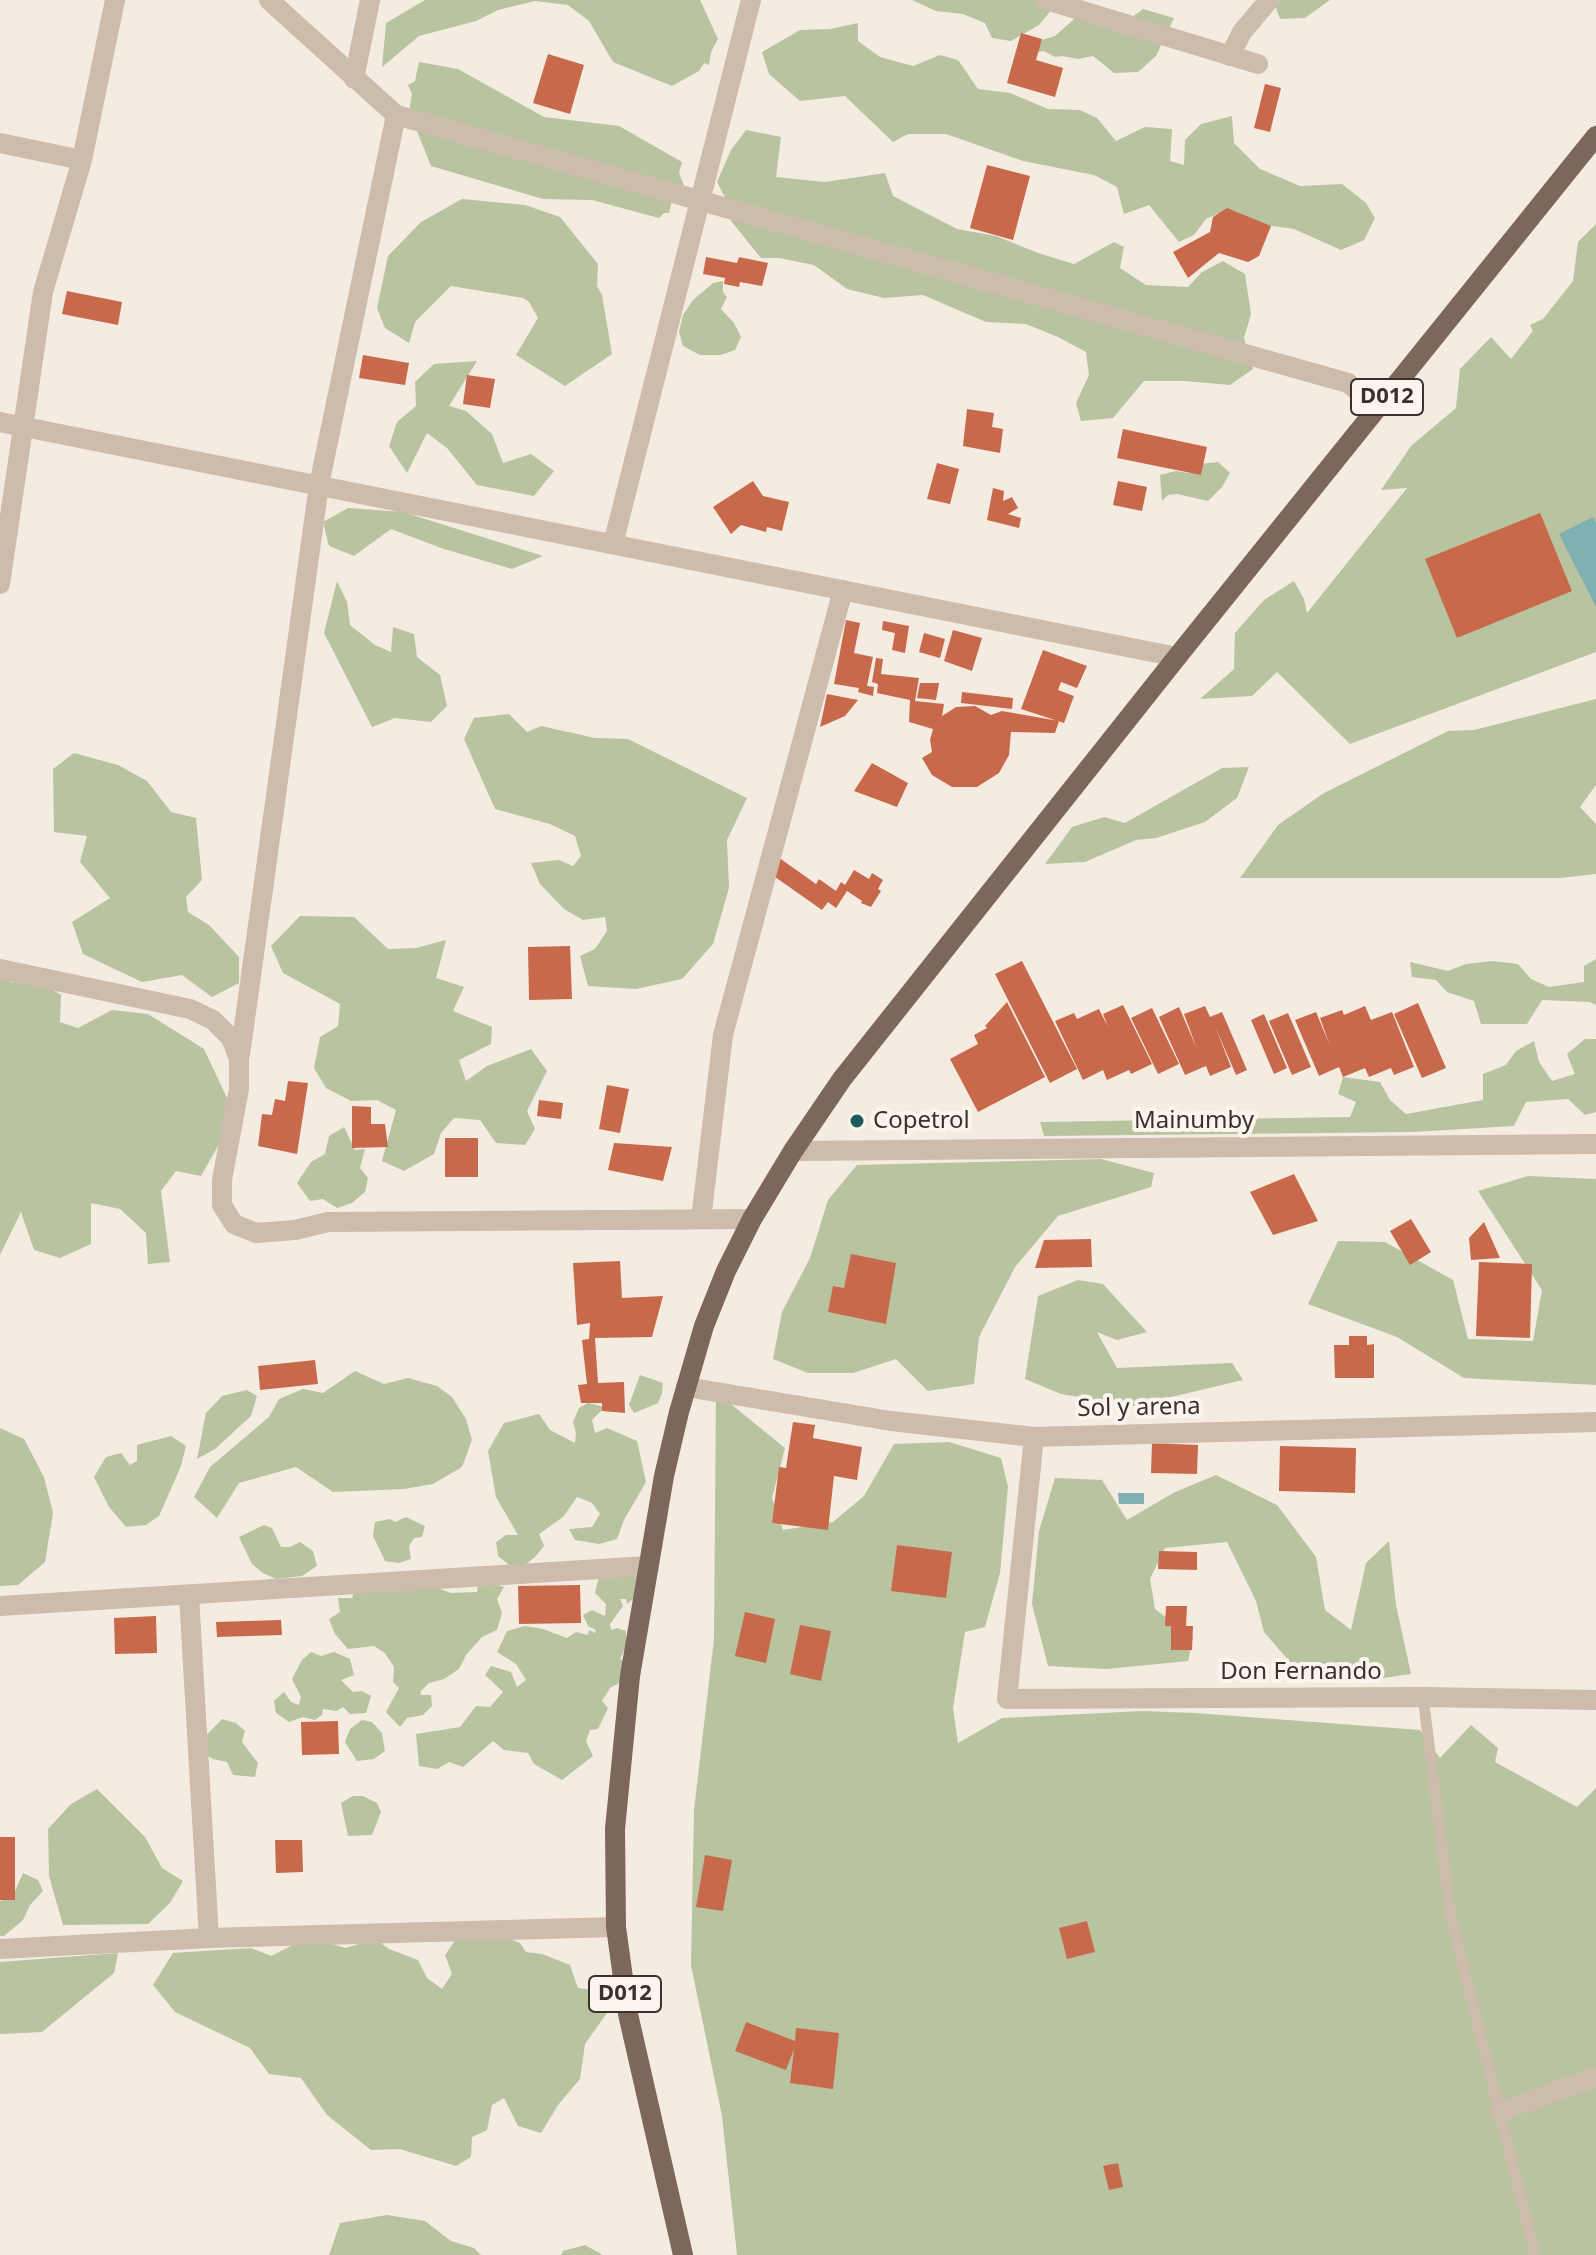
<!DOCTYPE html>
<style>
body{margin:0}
canvas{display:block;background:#f4ebe1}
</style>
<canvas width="1596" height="2255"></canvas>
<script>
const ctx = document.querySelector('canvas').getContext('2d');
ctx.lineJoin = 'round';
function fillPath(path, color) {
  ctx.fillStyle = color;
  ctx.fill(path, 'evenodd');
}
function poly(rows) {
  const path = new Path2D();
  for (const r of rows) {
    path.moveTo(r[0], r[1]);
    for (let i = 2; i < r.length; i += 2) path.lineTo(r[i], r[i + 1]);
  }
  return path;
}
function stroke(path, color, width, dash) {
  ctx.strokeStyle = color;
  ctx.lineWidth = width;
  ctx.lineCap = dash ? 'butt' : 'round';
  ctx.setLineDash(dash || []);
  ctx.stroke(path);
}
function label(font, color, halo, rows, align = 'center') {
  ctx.font = font + ' "Noto Sans",sans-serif';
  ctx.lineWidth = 8;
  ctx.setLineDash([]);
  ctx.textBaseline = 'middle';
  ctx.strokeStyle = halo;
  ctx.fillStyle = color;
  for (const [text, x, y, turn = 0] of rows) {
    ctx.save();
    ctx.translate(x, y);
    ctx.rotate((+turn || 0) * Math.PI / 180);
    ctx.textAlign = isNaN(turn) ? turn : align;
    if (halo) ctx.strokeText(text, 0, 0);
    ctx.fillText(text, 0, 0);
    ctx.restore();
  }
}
fillPath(poly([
 [425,0,700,0,718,39,711,52,709,65,704,63,699,71,672,86,613,62,589,21,568,5,535,1,498,10,476,21,419,36,382,67,386,23],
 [912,0,1046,0,1052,9,1039,25,1011,41,992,38,985,23,963,14,936,11],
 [1280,0,1330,0,1305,18,1280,19,1275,5],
 [1143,9,1174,18,1156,56,1138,72,1114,73,1093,56,1078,59,1062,56,1055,57,1044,51,1036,52,1038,41,1055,36,1082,12,1131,18],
 [858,23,858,41,880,57,913,66,940,55,958,60,978,89,1010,93,1048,109,1080,110,1097,118,1116,141,1145,127,1172,129,1170,161,1184,165,1185,140,1201,124,1232,116,1234,143,1260,169,1300,186,1342,184,1366,203,1375,218,1364,240,1341,250,1294,229,1265,225,1224,211,1206,219,1194,235,1179,242,1149,205,1124,214,1117,187,1094,175,1023,161,946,134,908,134,893,142,845,96,800,101,769,74,762,52,800,30,830,29],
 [419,62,458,69,544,117,619,126,682,162,679,173,685,188,671,204,669,213,664,213,659,218,592,200,543,199,431,166,409,111,412,94,408,85,415,81],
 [746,130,781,137,776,177,825,182,885,173,893,196,957,229,996,236,1038,253,1074,264,1114,242,1124,247,1120,268,1146,285,1188,287,1202,272,1223,261,1245,274,1251,314,1244,338,1253,369,1230,385,1185,381,1144,381,1113,418,1081,421,1076,403,1089,375,1086,352,1058,337,1026,324,986,322,923,295,884,298,847,289,814,265,779,258,761,258,731,221,727,201,717,182,731,150],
 [462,199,525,205,560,217,598,264,597,286,602,295,612,354,565,386,516,355,538,318,529,302,523,298,451,286,415,322,409,343,385,328,377,308,388,256,421,222],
 [1596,224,1596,652,1350,744,1277,672,1252,696,1200,699,1234,669,1235,633,1264,600,1294,581,1304,599,1307,613,1407,488,1381,490,1411,446,1456,408,1460,369,1491,337,1511,359,1533,331,1530,325,1543,319,1573,281,1578,242],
 [723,281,723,292,727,297,721,309,734,323,741,337,735,350,721,355,700,355,683,346,679,332,683,315,693,300,713,283],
 [477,361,449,406,466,411,492,434,503,463,531,454,554,471,534,496,477,485,447,448,427,433,407,473,389,446,397,422,416,406,415,382,434,364],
 [1218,462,1230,473,1222,487,1208,501,1177,494,1168,495,1162,501,1160,475,1176,471,1189,473,1199,464],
 [348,508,403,512,543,556,512,569,444,549,391,529,354,556,329,546,323,522],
 [337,581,347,602,350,625,375,645,391,652,393,627,414,634,417,657,440,675,447,706,431,722,395,718,372,727,324,633],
 [1596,699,1596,785,1580,807,1596,824,1596,874,1560,878,1240,878,1278,825,1324,793,1448,731,1474,730],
 [509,714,527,732,541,726,595,738,628,739,747,798,727,840,729,888,713,944,682,979,636,989,588,986,580,956,595,949,607,931,605,917,583,920,564,909,540,884,531,863,559,860,573,866,581,856,575,836,550,824,495,809,464,739,474,718],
 [74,753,118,765,147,781,171,812,196,818,202,880,186,897,188,912,209,925,239,957,239,983,212,997,182,975,142,982,83,954,72,922,110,898,80,862,87,836,54,832,53,769],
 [1249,767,1237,798,1205,822,1156,838,1136,840,1085,862,1045,864,1072,827,1104,817,1125,823,1222,768],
 [300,916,354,917,388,949,416,948,446,940,436,978,464,987,453,1011,492,1027,491,1044,459,1060,466,1081,487,1066,531,1049,547,1071,527,1111,535,1129,525,1145,496,1143,480,1120,454,1118,441,1133,434,1154,404,1171,382,1161,396,1110,377,1100,351,1101,326,1088,314,1068,320,1037,338,1026,340,1004,283,973,271,946],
 [1596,959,1596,1005,1589,1002,1542,1000,1527,1024,1481,1024,1474,1001,1447,992,1436,980,1412,977,1410,962,1448,971,1466,964,1493,961,1518,964,1531,979,1549,987,1584,982,1584,966],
 [0,974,13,983,26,974,61,995,60,1022,78,1028,112,1010,148,1014,204,1049,227,1098,223,1137,201,1176,176,1171,161,1191,170,1262,148,1264,146,1233,120,1209,91,1203,91,1244,60,1258,34,1250,21,1212,0,1255],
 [1585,1039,1596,1039,1596,1112,1585,1115,1568,1099,1526,1102,1514,1126,1413,1132,1044,1136,1040,1122,1350,1117,1356,1102,1338,1094,1343,1077,1380,1082,1390,1100,1406,1114,1483,1100,1483,1074,1506,1065,1516,1051,1534,1041,1539,1062,1552,1081,1575,1074,1567,1054],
 [344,1127,355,1150,365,1149,360,1168,368,1178,365,1192,352,1203,337,1208,323,1199,310,1201,297,1183,311,1162,325,1154,329,1136],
 [1101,1159,1154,1173,1151,1187,1058,1216,1015,1267,979,1337,974,1384,928,1391,896,1359,853,1373,808,1373,773,1359,782,1312,810,1258,828,1200,857,1165],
 [1528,1176,1596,1179,1596,1385,1464,1378,1397,1337,1308,1304,1338,1241,1385,1242,1453,1280,1468,1339,1533,1341,1542,1290,1478,1191],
 [1078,1280,1103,1284,1147,1332,1117,1340,1097,1332,1117,1368,1232,1363,1243,1380,1133,1406,1061,1394,1025,1379,1038,1296],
 [355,1371,384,1384,408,1378,437,1386,452,1397,466,1419,472,1440,462,1467,433,1484,404,1489,333,1492,296,1467,239,1483,217,1518,194,1497,210,1467,269,1417,279,1399,303,1389,323,1393],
 [640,1375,663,1383,662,1393,658,1403,634,1413,629,1405],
 [247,1390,257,1396,251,1416,215,1449,197,1459,206,1413,222,1396],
 [716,1392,785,1448,772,1498,783,1530,833,1522,864,1496,894,1444,949,1442,1001,1458,1008,1487,1000,1573,985,1627,965,1632,953,1708,958,1743,1002,1718,1142,1711,1195,1713,1420,1730,1440,1758,1471,1725,1498,1748,1495,1762,1577,1807,1596,1788,1596,2255,737,2255,722,2116,691,1965,694,1810,714,1639],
 [588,1403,605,1407,592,1420,595,1433,607,1428,637,1441,646,1482,624,1520,617,1539,599,1544,575,1540,569,1529,592,1527,600,1514,592,1503,577,1497,563,1517,539,1534,544,1546,535,1557,526,1564,513,1568,498,1556,496,1542,506,1535,518,1535,496,1497,488,1451,504,1423,539,1414,550,1430,575,1443,576,1433,573,1422,579,1408],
 [0,1428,24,1439,44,1477,53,1513,45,1562,18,1585,0,1586],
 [171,1436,186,1446,181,1466,159,1516,146,1525,126,1527,109,1507,94,1477,106,1457,121,1453,130,1465,137,1461,137,1445],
 [1216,1475,1277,1505,1316,1557,1325,1610,1351,1630,1366,1563,1389,1541,1396,1605,1411,1674,1363,1681,1302,1676,1264,1632,1256,1601,1227,1542,1165,1548,1150,1579,1155,1609,1193,1638,1188,1661,1107,1669,1048,1666,1032,1604,1039,1531,1055,1478,1102,1480,1127,1520,1175,1492],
 [406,1517,425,1526,422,1537,414,1538,409,1546,411,1559,399,1563,385,1561,373,1536,375,1522,390,1519,395,1522],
 [264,1525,272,1528,281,1547,290,1547,300,1542,313,1551,317,1566,302,1576,276,1579,263,1573,252,1564,239,1537],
 [639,1562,639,1594,627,1604,626,1599,620,1599,623,1606,610,1624,611,1630,617,1628,626,1631,626,1646,620,1659,627,1662,621,1682,610,1688,602,1701,608,1708,598,1729,590,1730,586,1741,593,1756,562,1780,534,1764,528,1753,504,1750,493,1741,463,1767,449,1762,437,1769,419,1766,416,1734,460,1727,476,1706,490,1707,503,1692,485,1675,491,1666,511,1672,517,1687,526,1680,516,1664,497,1652,507,1631,525,1626,543,1629,567,1638,576,1632,588,1635,589,1630,595,1633,596,1630,588,1626,583,1615,592,1610,605,1616,606,1604,595,1593,599,1576],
 [487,1582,504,1587,497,1599,502,1613,497,1630,482,1637,466,1655,459,1669,444,1679,429,1683,421,1691,420,1695,431,1695,432,1706,423,1715,407,1718,400,1727,386,1712,399,1688,393,1682,394,1667,385,1653,374,1646,348,1649,335,1634,329,1619,340,1612,338,1598,352,1598,354,1592,432,1586,451,1593,477,1592,478,1585],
 [311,1652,321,1656,334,1652,350,1659,354,1675,341,1680,353,1692,362,1691,371,1696,366,1713,350,1714,343,1707,336,1711,323,1709,322,1715,315,1720,303,1717,289,1722,276,1713,274,1701,284,1692,291,1702,299,1705,301,1697,292,1679,302,1660],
 [222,1719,236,1723,245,1731,242,1742,258,1763,255,1777,233,1775,227,1762,213,1759,201,1752,200,1742],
 [362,1720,372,1722,382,1733,385,1751,374,1759,357,1761,345,1742,350,1729],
 [97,1789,145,1837,162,1868,183,1881,170,1903,148,1924,63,1925,49,1876,48,1829,71,1804],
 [353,1796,363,1796,377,1803,381,1812,372,1835,348,1836,341,1803],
 [23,1873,38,1880,43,1891,30,1905,23,1920,4,1936,0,1936,0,1901,12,1898],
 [502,1936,520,1943,526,1952,542,1954,570,1965,578,1988,593,1990,609,2010,585,2044,580,2079,558,2105,541,2133,518,2126,504,2098,492,2105,487,2130,472,2137,471,2157,456,2166,400,2149,371,2150,327,2115,301,2078,269,2074,250,2048,175,2012,153,1985,173,1953,251,1948,271,1956,299,1942,325,1942,346,1948,375,1939,389,1949,418,1960,427,1978,442,1989,452,1974,445,1955,456,1939],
 [118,1953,114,1973,42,2032,0,2034,0,1962],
 [387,2215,425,2221,451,2241,474,2248,481,2255,329,2255,340,2223],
 [585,2245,603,2255,561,2255,563,2251]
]), '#b8c4a0');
fillPath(poly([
 [1593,517,1596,523,1596,607,1559,534],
 [1118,1493,1144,1493,1144,1504,1119,1504]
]), '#7fb0b2');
fillPath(poly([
 [1021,33,1042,39,1036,60,1063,68,1055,97,1007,83],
 [548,54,584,65,570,114,533,103],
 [1265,84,1281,88,1270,132,1254,128],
 [987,165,1030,176,1013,240,970,228],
 [1227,208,1271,226,1259,256,1248,262,1219,253,1188,278,1173,252,1210,232,1213,217],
 [706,257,737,263,739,257,768,263,762,286,740,282,739,287,724,284,725,278,703,274],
 [67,291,122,302,118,325,62,314],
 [363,355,409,363,405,385,359,378],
 [467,375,495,379,490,408,463,404],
 [967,409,994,413,992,427,1003,429,1000,453,963,446],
 [1123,429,1207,447,1201,475,1117,458],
 [937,463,959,469,950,504,927,499],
 [753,481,763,496,789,502,782,531,767,527,766,532,741,525,731,534,713,507],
 [1118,481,1147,487,1142,511,1113,505],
 [993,488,1004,491,1003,501,1012,497,1018,508,1008,514,1021,518,1019,528,987,520],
 [1540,513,1572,591,1457,638,1425,559],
 [846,620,860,623,854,653,873,657,867,686,874,687,873,696,858,692,859,688,834,684],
 [883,621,909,626,905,653,892,650,895,633,882,630],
 [953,630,982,638,972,671,944,661],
 [924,633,945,639,940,658,919,652],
 [1043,650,1087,666,1077,688,1061,682,1058,690,1074,696,1064,723,1021,709],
 [876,658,883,659,881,674,919,678,915,701,944,704,942,716,956,707,975,706,991,715,1002,711,1059,721,1055,733,1011,732,1009,755,999,773,977,787,952,787,932,775,922,758,932,752,930,740,933,729,909,722,910,700,877,693,878,684,872,682],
 [920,683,939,683,936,700,917,698],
 [962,692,1013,698,1012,709,961,703],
 [827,694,858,700,845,716,820,727],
 [872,763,908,783,897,807,854,791],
 [778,857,816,884,819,879,836,891,841,882,845,885,854,870,869,879,872,873,883,880,878,889,881,891,871,907,861,903,862,901,847,891,836,908,828,902,822,910,768,872],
 [570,946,572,999,529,1000,528,947],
 [1022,961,1077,1069,1050,1083,995,974],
 [1007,1002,1045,1077,978,1112,950,1059,978,1044,974,1035,987,1028,985,1026],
 [1418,1003,1446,1068,1422,1078,1394,1014],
 [1123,1005,1152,1064,1131,1074,1129,1070,1107,1080,1103,1070,1083,1080,1055,1021,1074,1013,1077,1019,1099,1009,1108,1027,1103,1014],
 [1205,1006,1210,1017,1222,1012,1247,1070,1236,1075,1215,1026,1231,1067,1210,1076,1206,1066,1185,1075,1159,1017,1179,1007,1197,1049,1184,1014],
 [1365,1006,1371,1020,1392,1012,1414,1067,1394,1075,1391,1068,1369,1077,1365,1068,1343,1077,1339,1067,1319,1076,1295,1020,1316,1012,1330,1046,1320,1018,1342,1010,1344,1015],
 [1152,1008,1179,1064,1158,1074,1131,1018],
 [1288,1013,1311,1067,1292,1075,1269,1021],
 [1264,1014,1287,1068,1274,1074,1251,1020],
 [288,1081,308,1083,297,1154,258,1146,262,1114,272,1115,275,1099,285,1101],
 [607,1085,629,1089,620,1133,599,1129],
 [539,1100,563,1103,561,1119,537,1116],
 [352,1106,371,1107,371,1124,385,1124,388,1147,352,1148],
 [445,1138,478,1138,478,1177,445,1177],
 [614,1143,672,1147,663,1181,608,1170],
 [1294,1174,1318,1221,1273,1235,1250,1192],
 [1411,1219,1431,1252,1410,1265,1390,1231],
 [1484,1222,1500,1258,1471,1260,1469,1238],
 [1091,1239,1092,1267,1035,1268,1044,1240],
 [851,1254,896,1263,886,1324,828,1312,833,1286,844,1288],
 [620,1261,622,1298,663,1296,652,1337,595,1338,598,1383,624,1382,625,1413,602,1411,602,1403,581,1403,578,1385,587,1384,582,1340,589,1339,590,1323,577,1325,573,1263],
 [1479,1262,1532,1264,1530,1338,1476,1336],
 [1349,1336,1367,1336,1367,1345,1374,1344,1374,1378,1335,1378,1334,1345,1349,1345],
 [315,1360,318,1384,260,1390,258,1366],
 [793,1422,815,1425,813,1438,862,1447,857,1480,834,1476,828,1530,772,1523,779,1467,786,1468],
 [1152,1443,1198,1445,1197,1474,1151,1473],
 [1280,1446,1356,1448,1355,1493,1279,1491],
 [897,1545,952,1552,946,1598,891,1591],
 [1159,1551,1197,1552,1197,1570,1158,1569],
 [580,1585,581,1623,519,1624,518,1586],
 [1166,1606,1187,1606,1186,1626,1193,1626,1192,1650,1171,1650,1171,1626,1165,1626],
 [745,1612,775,1619,766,1663,735,1656],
 [156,1616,157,1653,115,1654,114,1618],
 [281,1620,282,1635,217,1637,216,1622],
 [800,1625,831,1631,821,1681,790,1674],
 [338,1721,339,1754,302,1755,301,1722],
 [0,1837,15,1837,15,1900,0,1900],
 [275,1840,302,1840,303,1872,276,1873],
 [705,1855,732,1860,723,1911,696,1907],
 [1087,1921,1095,1952,1067,1959,1059,1928],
 [746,2022,795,2041,796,2028,839,2033,833,2089,790,2083,794,2049,786,2070,735,2051],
 [1118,2163,1123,2187,1109,2190,1103,2166]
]), '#c8694b');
stroke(poly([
 [1423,1697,1451,1918,1535,2255]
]), '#cdbbac', 11);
stroke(poly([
 [269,0,396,115,1348,383,1377,408],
 [1046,0,1258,64],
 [1230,56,1242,32,1269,0],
 [354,79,370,0],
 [0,143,82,160],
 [613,544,751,0],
 [0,584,43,292,82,160,115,0],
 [0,969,190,1009,213,1020,231,1038,239,1059,239,1089,222,1180,222,1205,234,1224,256,1233,295,1230,328,1222,752,1219],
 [240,1055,319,485,396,115],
 [793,1151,1596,1144],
 [701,1219,723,1035,843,590],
 [686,1387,891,1421,1034,1437,1596,1422],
 [1034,1437,1007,1699,1423,1697,1596,1700],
 [189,1596,209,1938],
 [0,1606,648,1566],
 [0,1949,209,1938,616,1927],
 [1499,2112,1596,2077]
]), '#cdbbac', 20);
stroke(poly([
 [0,422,1177,657]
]), '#cdbbac', 20);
stroke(poly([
 [683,2255,628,2014,616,1927,615,1829,630,1676,664,1476,679,1412,704,1326,726,1271,752,1219,793,1151,842,1079,1177,657,1596,136]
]), '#7d675c', 20);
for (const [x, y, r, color] of [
 [857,1121,8,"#1f5a5e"]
]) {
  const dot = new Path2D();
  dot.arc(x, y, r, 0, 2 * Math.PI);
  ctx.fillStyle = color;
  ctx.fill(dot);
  stroke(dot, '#fbf5ee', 3);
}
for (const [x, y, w] of [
 [1387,397,72],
 [625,1994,72]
]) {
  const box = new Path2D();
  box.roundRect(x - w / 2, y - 18, w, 36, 6);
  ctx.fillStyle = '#fbf5ee';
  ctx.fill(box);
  stroke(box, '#3b302b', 2);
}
label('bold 22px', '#3b302b', null, [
 ["D012",1387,397],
 ["D012",625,1994]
]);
label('24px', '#3b302b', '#fbf5ee', [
 ["Copetrol",873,1121]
], 'left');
label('24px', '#3b302b', '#fbf5ee', [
 ["Mainumby",1194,1121],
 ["Sol y arena",1139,1408,-1],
 ["Don Fernando",1301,1672]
]);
</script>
